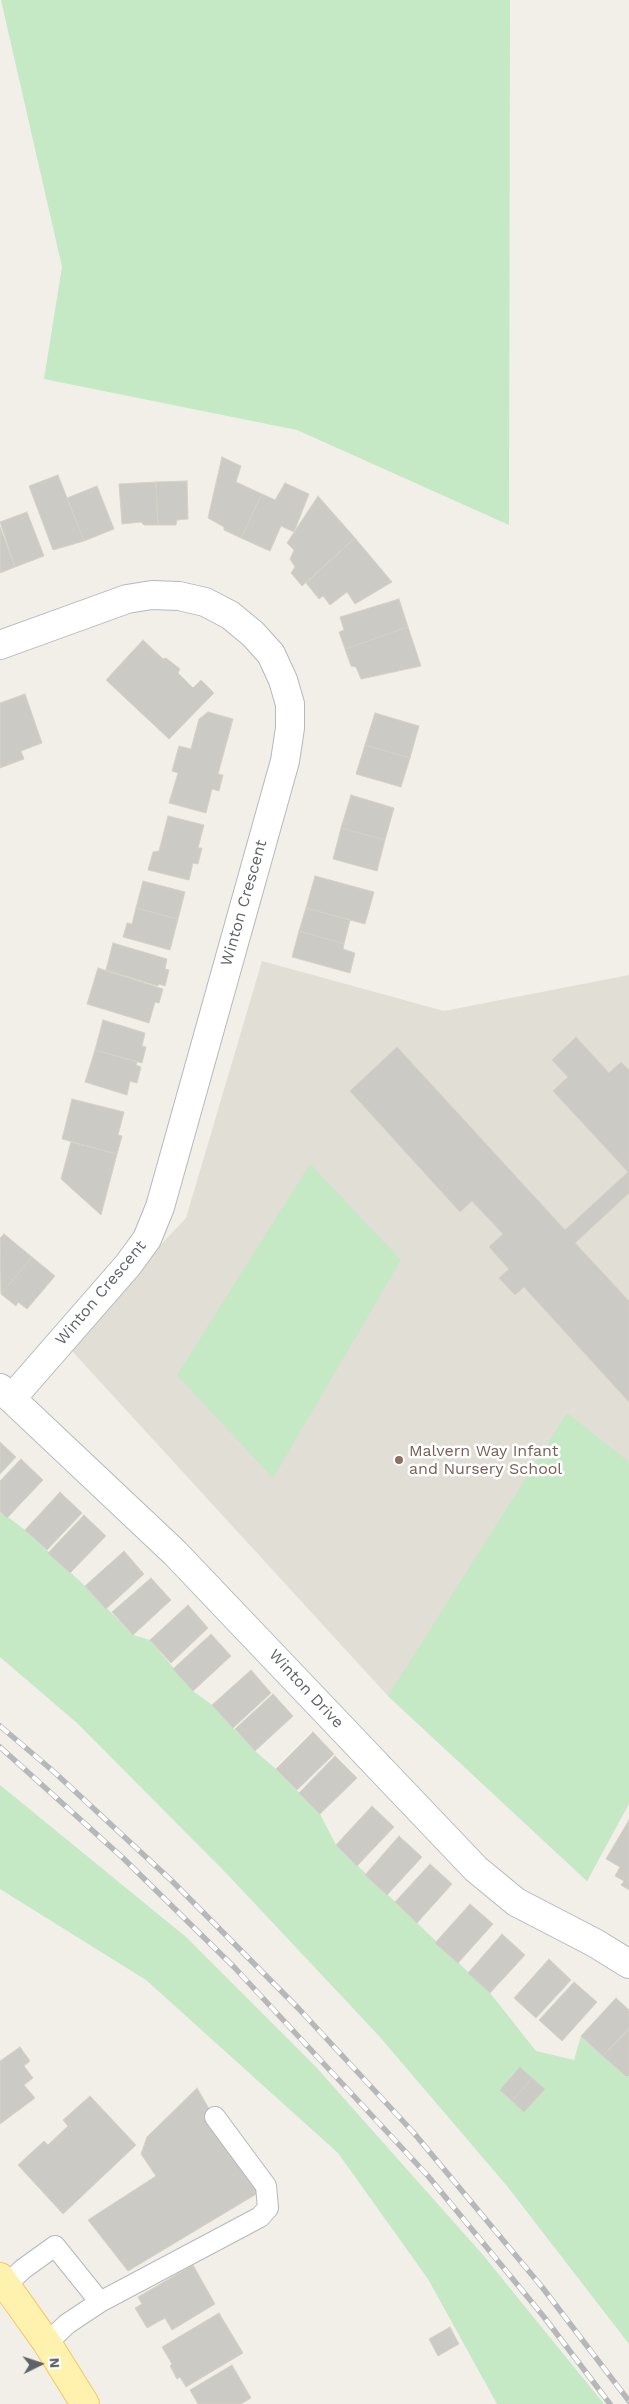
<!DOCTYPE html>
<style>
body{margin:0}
#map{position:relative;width:629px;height:2404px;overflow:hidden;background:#f1efe8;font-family:"Work Sans",sans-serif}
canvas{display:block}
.north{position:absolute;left:15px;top:2339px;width:50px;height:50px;-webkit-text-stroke:4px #fff;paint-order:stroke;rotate:86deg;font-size:14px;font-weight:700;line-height:20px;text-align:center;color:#5f6368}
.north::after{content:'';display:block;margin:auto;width:18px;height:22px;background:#5f6368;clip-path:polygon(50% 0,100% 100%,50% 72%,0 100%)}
</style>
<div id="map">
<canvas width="629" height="2404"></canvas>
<div class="north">N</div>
</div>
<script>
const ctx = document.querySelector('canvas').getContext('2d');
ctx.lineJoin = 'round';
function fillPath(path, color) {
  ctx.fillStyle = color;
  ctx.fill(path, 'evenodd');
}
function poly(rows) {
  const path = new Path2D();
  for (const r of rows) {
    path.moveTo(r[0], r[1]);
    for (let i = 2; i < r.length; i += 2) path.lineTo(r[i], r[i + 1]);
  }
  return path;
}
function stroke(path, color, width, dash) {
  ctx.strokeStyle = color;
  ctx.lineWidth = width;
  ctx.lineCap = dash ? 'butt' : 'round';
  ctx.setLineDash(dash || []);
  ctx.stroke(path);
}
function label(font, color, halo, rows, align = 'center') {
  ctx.font = font + ' "Work Sans",sans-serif';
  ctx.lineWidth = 5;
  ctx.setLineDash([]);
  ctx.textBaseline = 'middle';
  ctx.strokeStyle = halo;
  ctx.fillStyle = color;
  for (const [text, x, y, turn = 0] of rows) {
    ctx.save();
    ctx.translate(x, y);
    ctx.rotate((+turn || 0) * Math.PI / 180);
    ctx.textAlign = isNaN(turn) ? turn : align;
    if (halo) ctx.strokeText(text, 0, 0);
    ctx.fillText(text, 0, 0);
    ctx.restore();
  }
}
fillPath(poly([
 [262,961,444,1011,629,975,629,1804,587,1881,388,1696,72,1351,75,1336,186,1218]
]), '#e1ded6');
fillPath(poly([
 [1,0,510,0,509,525,297,430,44,379,62,267],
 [310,1164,401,1260,273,1478,177,1375],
 [567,1413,629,1462,629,1803,587,1881,388,1696],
 [0,1511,25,1530,85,1586,133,1635,150,1640,193,1691,212,1705,255,1751,276,1769,320,1814,336,1845,490,1993,536,2051,574,2060,581,2036,629,2077,629,2344,507,2186,379,2036,227,1874,77,1723,0,1657],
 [0,1785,186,1937,316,2067,483,2255,604,2404,497,2404,428,2279,338,2153,146,1980,0,1889]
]), '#c5e8c5');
const building = poly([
 [222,457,241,466,236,482,262,494,241,538,224,530,224,527,208,518,222,457],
 [58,475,84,541,53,550,29,486,58,475],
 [187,481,188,519,177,520,176,525,158,525,156,482,187,481],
 [156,482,158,525,144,525,141,522,122,524,119,484,156,482],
 [285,483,309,494,294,532,281,526,270,551,241,538,262,494,275,500,285,483],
 [97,486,114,529,84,541,67,498,97,486],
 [318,496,355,538,302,586,291,573,295,567,290,559,294,550,287,543,318,496],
 [27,512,44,556,15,567,0,522,27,512],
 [0,527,15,567,0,573,0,527],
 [355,538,392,582,355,604,347,592,330,605,323,596,319,599,306,583,355,538],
 [399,599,408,627,345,649,339,632,344,630,340,617,399,599],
 [408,627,421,666,361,679,356,667,351,666,345,649,408,627],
 [143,640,163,659,166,658,180,669,178,673,193,688,201,680,214,693,169,739,106,680,143,640],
 [25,694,42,743,21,751,24,759,0,768,0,703,25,694],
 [208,712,233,719,218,774,223,775,219,791,212,789,206,813,169,803,178,773,172,771,179,746,191,749,199,719,208,712],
 [375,713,419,726,410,758,365,745,375,713],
 [365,745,410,758,401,787,356,774,365,745],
 [351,795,394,808,385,840,341,828,351,795],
 [168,816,204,825,198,848,202,848,198,864,193,863,189,880,148,870,153,852,159,851,168,816],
 [341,828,385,840,377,871,333,859,341,828],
 [315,876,374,892,365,924,306,908,315,876],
 [143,881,185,892,178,919,136,908,143,881],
 [136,908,178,919,170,950,123,937,127,923,132,924,136,908],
 [306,908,350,920,344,944,299,931,306,908],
 [299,931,344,944,343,949,355,953,350,973,292,957,299,931],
 [113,943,167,959,165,969,169,970,165,986,159,984,158,986,106,970,113,943],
 [98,968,163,989,159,1003,155,1002,149,1023,87,1004,98,968],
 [103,1020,145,1033,142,1046,146,1047,142,1063,95,1050,103,1020],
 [576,1037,609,1073,621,1062,629,1070,629,1193,575,1243,629,1301,629,1402,524,1287,515,1295,499,1278,509,1269,489,1247,503,1234,472,1201,460,1212,350,1091,397,1047,565,1230,628,1172,553,1091,568,1077,552,1060,576,1037],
 [95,1050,137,1062,136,1065,141,1067,137,1083,130,1081,127,1095,85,1082,95,1050],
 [72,1099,124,1112,118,1135,122,1136,117,1154,62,1139,72,1099],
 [71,1142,117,1154,101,1215,61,1179,71,1142],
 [4,1234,32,1257,1,1294,0,1238,4,1234],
 [32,1257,55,1276,27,1309,18,1302,16,1306,1,1294,32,1257],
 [0,1442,16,1457,0,1474,0,1442],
 [21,1459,43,1480,7,1518,0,1511,0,1481,21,1459],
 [60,1492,82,1513,47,1550,25,1530,60,1492],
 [84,1515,106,1536,70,1573,48,1553,84,1515],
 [124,1551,144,1574,106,1609,85,1586,124,1551],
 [151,1578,171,1600,133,1635,112,1612,151,1578],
 [188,1605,208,1628,171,1663,150,1640,188,1605],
 [211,1634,231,1656,193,1691,173,1669,211,1634],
 [251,1670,271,1693,233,1728,212,1705,251,1670],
 [273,1694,293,1716,255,1751,235,1729,273,1694],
 [313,1732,334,1754,297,1790,276,1769,313,1732],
 [335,1756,357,1778,320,1814,299,1793,335,1756],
 [372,1806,394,1827,357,1866,336,1845,372,1806],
 [629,1820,629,1890,621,1885,624,1881,615,1876,620,1867,606,1859,629,1820],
 [399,1836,422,1857,387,1895,365,1875,399,1836],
 [430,1864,452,1884,417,1923,395,1902,430,1864],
 [470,1904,493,1924,458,1963,435,1943,470,1904],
 [502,1934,525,1955,490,1993,468,1973,502,1934],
 [549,1959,571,1980,536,2018,514,1998,549,1959],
 [574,1982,597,2002,562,2041,539,2020,574,1982],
 [616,1998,629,2010,629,2028,603,2056,581,2036,616,1998],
 [629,2029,629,2075,627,2077,603,2056,629,2029],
 [20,2047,30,2061,24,2066,33,2078,24,2085,35,2098,0,2124,0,2061,20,2047],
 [520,2067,532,2078,512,2101,500,2090,520,2067],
 [532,2078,545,2089,524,2112,512,2101,532,2078],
 [197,2088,258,2193,128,2271,88,2220,156,2176,141,2154,147,2137,197,2088],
 [90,2096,136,2145,63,2214,18,2165,44,2141,48,2145,68,2126,63,2120,90,2096],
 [193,2265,215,2304,172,2330,165,2318,147,2328,135,2308,142,2304,138,2297,193,2265],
 [219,2313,243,2353,186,2387,180,2377,177,2379,170,2366,172,2364,162,2347,219,2313],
 [450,2327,459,2344,438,2356,429,2339,450,2327],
 [232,2365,251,2398,241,2404,198,2404,190,2390,232,2365]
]);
fillPath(building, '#cccac5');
stroke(building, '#d6d1c6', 1);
const service = poly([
 [6,2285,23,2269,55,2246,100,2302],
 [47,2343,67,2324,100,2302,260,2217,268,2208,266,2186,215,2117]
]);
const minor = poly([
 [0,645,127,599,152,595,179,596,205,602,230,615,253,634,271,654,283,680,290,704,290,728,285,761,160,1207,147,1239,128,1265,12,1398],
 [0,1388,175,1553,476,1869,516,1902,595,1943,629,1964]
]);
const primary = poly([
 [0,2277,47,2343,85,2404]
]);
stroke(service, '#b5b8bc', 22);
stroke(minor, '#b5b8bc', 30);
stroke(primary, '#f2c960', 30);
stroke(service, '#fff', 20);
stroke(minor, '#fff', 28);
stroke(primary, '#fff2af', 28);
const rail = poly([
 [0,1726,53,1771,172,1881,299,2009,413,2132,542,2287,629,2401],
 [0,1747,123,1858,234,1967,428,2176,544,2317,610,2404]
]);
stroke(rail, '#b6b7b8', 5.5);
stroke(rail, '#fff', 4, [11]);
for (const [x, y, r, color] of [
 [399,1460,5,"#8d6e63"]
]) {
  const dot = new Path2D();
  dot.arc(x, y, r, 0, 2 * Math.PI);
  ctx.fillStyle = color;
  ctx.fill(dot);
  stroke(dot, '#fff', 2);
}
label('16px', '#5f6368', '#fff', [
 ["Winton Crescent",244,903,-74],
 ["Winton Crescent",101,1293,-50],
 ["Winton Drive",306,1689,47]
]);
label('16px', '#785e54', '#fff', [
 ["Malvern Way Infant",409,1451],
 ["and Nursery School",409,1469]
], 'left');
</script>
